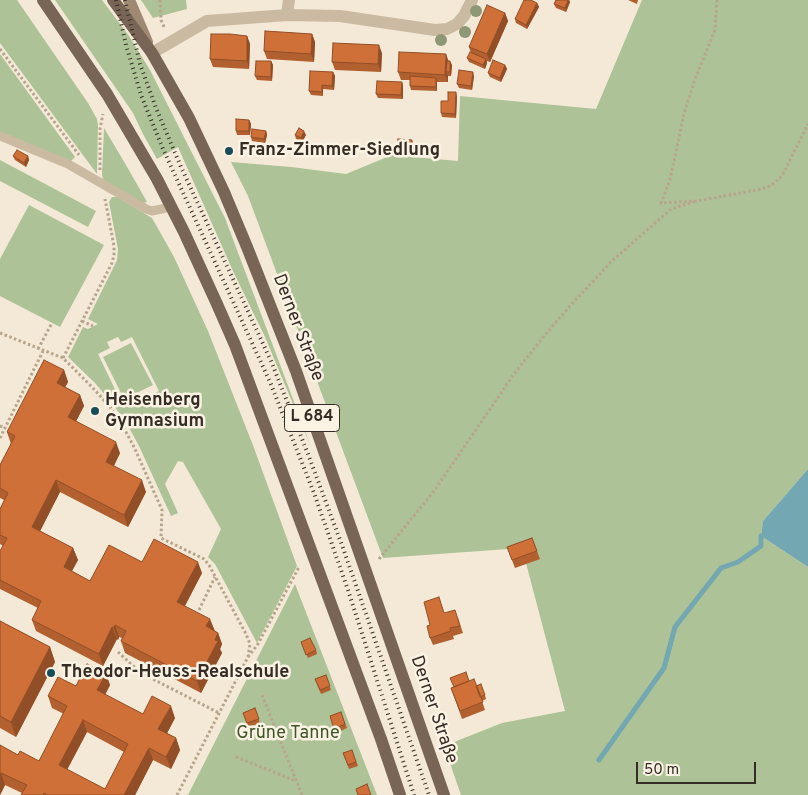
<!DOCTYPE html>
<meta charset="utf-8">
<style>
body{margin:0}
#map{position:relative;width:808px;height:795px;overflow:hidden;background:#f3e9d6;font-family:Overpass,sans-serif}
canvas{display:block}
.scale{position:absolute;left:636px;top:762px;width:120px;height:22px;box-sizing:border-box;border:2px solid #352c25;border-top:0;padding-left:6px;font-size:15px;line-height:18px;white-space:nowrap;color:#352c25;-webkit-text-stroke:4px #faf2e3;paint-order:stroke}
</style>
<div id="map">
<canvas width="808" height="795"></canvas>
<div class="scale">50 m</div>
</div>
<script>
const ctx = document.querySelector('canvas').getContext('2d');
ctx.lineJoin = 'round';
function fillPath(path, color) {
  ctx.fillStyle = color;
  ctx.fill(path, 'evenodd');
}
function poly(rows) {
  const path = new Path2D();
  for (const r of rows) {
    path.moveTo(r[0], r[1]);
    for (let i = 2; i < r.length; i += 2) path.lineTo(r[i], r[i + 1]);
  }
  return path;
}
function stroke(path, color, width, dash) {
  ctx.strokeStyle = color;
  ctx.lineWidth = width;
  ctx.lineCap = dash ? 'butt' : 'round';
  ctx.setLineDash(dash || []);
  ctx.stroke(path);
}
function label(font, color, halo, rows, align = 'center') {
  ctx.font = font + ' Overpass,sans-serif';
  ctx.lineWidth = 5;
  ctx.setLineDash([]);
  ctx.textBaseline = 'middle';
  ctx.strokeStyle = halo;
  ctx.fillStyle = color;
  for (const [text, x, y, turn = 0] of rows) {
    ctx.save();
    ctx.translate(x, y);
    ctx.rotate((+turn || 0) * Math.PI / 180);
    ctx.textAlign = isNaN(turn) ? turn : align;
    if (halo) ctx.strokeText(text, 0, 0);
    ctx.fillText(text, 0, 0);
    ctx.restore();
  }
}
fillPath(poly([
 [0,0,17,0,88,103,97,119,98,125,97,174,0,43],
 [55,0,102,0,129,36,150,70,225,218,311,447,265,337,233,271,178,147,157,159,143,134,133,113],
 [141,0,186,0,187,9,153,18],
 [642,0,808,0,808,469,763,521,761,536,808,567,808,795,461,795,444,746,502,723,565,711,522,548,383,558,248,196,231,162,291,167,346,174,392,155,458,161,460,96,596,109],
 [0,54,75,157,70,162,0,132],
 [104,128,126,165,147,202,143,203,103,180,102,174],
 [0,160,96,211,88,227,0,181],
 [112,197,117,197,152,218,174,257,208,331,254,448,297,566,257,643,215,564,208,557,221,529,183,462,178,461,165,484,178,513,171,516,139,446,127,424,112,403,95,383,68,357,83,327,88,329,98,324,88,319,117,260,118,249,109,202],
 [118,337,121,342,132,337,159,391,124,408,98,354,110,348,107,342],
 [29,205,104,245,60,327,0,296,0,259],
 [131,343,153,385,124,399,103,357],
 [295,584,377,795,188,795]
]), '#adc296');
fillPath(poly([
 [808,469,808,567,761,536,763,521]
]), '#73a7b1');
stroke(poly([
 [599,760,664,668,675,627,721,568,738,562,761,546,761,536]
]), '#73a7b1', 5);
stroke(poly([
 [160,0,161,20,165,29],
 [717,0,715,30,695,79,684,114,670,180,661,203,697,201,762,189,772,185,782,176,808,124],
 [0,49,79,155],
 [100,170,100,129,103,114],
 [82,321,93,326],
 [0,333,63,358,92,387,110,407,125,430,135,449,162,510,161,538,204,559,209,565,246,634,250,644,248,657,177,795],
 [38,349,52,323],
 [63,358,112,263,114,255,114,246,105,199],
 [0,426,5,428],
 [0,438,43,351],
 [379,559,434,491,514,374,545,335,570,306,613,260,671,209,697,201],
 [199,610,215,577],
 [118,652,141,673,219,713],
 [248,657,258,644,299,567],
 [262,695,302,795],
 [236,757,296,781]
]), '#b7a48c', 3, [2.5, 2.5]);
stroke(poly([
 [0,136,68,164,146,209,152,211,171,207]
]), '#cbbaa2', 9);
stroke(poly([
 [287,15,289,0],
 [152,53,207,21,287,15,340,16,435,30,447,29,457,24,464,16,472,0]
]), '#cbbaa2', 12);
stroke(poly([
 [129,0,147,42]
]), '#9f8973', 12);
stroke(poly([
 [43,0,107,94,157,179,184,232,217,304,235,345,381,739,400,795],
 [113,0,152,53,189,118,224,192,247,247,296,371,444,795]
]), '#786555', 12);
stroke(poly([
 [116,0,126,45,141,95,163,149,270,382,314,493,348,590,414,795],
 [125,0,140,64,156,108,181,167,271,361,308,454,343,548,429,795]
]), '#352c25', 4, [1, 4]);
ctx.fillStyle = '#8f9876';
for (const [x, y] of [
 [476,11],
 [465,32],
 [441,40]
]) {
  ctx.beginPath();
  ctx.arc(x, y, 6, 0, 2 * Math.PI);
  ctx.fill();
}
fillPath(poly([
 [556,0,569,0,570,2,566,12,556,8,554,4],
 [628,0,638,0,637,4],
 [537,3,539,7,527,29,516,23,515,19],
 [505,13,508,21,490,62,487,61,487,63,485,69,469,62,467,58,471,53,469,47],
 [312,34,315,42,314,62,267,59,264,51],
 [247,36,250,44,249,69,213,67,210,59],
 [382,53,381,72,335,70,332,62],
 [271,61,273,65,272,81,257,80,255,76],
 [448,61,452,65,451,76,448,76,448,82,437,82,437,91,411,90,410,86,410,80,401,80,398,72],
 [505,65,507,69,501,82,490,77,488,73],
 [333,72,335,76,334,90,323,89,323,96,311,95,309,91],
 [474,76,472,90,459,88,457,84],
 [402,82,403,86,403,99,378,98,376,94],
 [457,96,456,118,442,117,441,113,448,101],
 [249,120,251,124,250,135,237,135,236,131],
 [266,131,267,135,265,143,252,141,251,137],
 [295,135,306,135,302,142,296,139],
 [413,144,413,153,399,152,397,148],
 [13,156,28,156,29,160,26,167,15,160],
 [64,370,68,382,65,387,80,395,84,406,76,421,120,453,114,466,146,492,128,527,60,492,40,531,73,548,78,560,72,571,90,581,142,562,202,573,185,606,215,631,218,633,222,644,220,649,222,653,201,693,125,653,121,641,122,638,119,637,118,640,117,639,103,666,36,631,32,620,38,608,0,589,0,551,3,546,0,544,0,509,4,500,0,498,0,465,11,444,7,432],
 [532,538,540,559,515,568,507,547],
 [445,613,458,618,463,633,453,636,454,639,433,645,430,638,430,625],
 [0,621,50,647,55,662,16,737,0,728],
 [301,642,316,650,317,654,308,658],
 [106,674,110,685,105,695,143,714,175,718,167,733,176,738,180,750,171,769,153,760,135,795,21,795,22,793,5,785,0,795,0,745,18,755,39,761,64,714,52,708,48,696,76,686],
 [87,732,124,752,105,789,67,770],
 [326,675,331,690,321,694,315,679],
 [469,681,476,686,485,695,486,699,482,701,485,710,462,719,451,688],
 [255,708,260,723,248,727,243,713],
 [341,712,347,728,336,733,330,716],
 [352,750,358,766,349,769,343,753]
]), '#b26030');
fillPath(poly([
 [568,0,569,0,570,2,566,12,565,8],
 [537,3,539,7,527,29,526,25],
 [505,13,508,21,490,62,487,54],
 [312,34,315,42,314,62,311,54],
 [247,36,250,44,249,69,247,61],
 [379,45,382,53,381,72,378,64],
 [446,54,449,62,446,72,448,76,448,82,445,75],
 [486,59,487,63,485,69,483,65],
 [271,61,273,65,272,81,271,77],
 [450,61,452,65,451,76,450,72],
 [505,65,507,69,501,82,500,78],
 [333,72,335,76,334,90,332,86],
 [473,72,474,76,472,90,471,86],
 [436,78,437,82,437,91,436,87],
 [402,82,403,86,403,99,401,95],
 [322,85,323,89,323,96,322,92],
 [456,92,457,96,456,118,455,114],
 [249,120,251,124,250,135,249,131],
 [266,131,267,135,265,143,264,139],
 [304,131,306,135,302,142,301,138],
 [412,140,413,144,413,153,411,149],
 [28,156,29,160,26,167,24,163],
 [64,370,68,382,61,395,57,383],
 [80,395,84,406,72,429,68,417],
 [116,442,120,453,110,473,106,462],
 [56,480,60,492,36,539,32,527],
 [142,480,146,492,128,527,124,515],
 [73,548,78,560,68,578,64,567],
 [198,562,202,573,181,613,177,602],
 [210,619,215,631,206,626],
 [115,625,119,637,118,640,114,628],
 [112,627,117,639,103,666,99,654],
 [218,633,222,644,220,649,222,653,201,693,197,681],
 [50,647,55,662,16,737,11,722],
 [106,674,110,685,101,702,97,690],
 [171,706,175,718,163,741,158,729],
 [83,720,87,732,63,777,59,765],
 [176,738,180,750,171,769,166,757],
 [149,748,153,760,135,795,124,795],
 [1,773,5,785,0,795,0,776]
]), '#914e27');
const building = poly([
 [524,0,531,0,537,3,526,25,515,19,524,0],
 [556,0,568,0,565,8,554,4,556,0],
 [487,5,505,13,487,54,469,47,487,5],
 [265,31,312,34,311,54,264,51,265,31],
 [211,34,230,34,247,36,247,61,210,59,211,34],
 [333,43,379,45,378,64,332,62,333,43],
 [399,52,446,54,445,75,398,72,399,52],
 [470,52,486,59,483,65,467,58,470,52],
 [493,60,505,65,500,78,488,73,493,60],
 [256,61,271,61,271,77,255,76,256,61],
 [447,61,450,61,450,72,446,72,447,61],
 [459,70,473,72,471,86,457,84,459,70],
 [310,71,333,72,332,86,322,85,322,92,309,91,310,71],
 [410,76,436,78,436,87,410,86,410,76],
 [377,81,402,82,401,95,376,94,377,81],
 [448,92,456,92,455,114,441,113,441,101,448,101,448,92],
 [236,119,249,120,249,131,236,131,236,119],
 [299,128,304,131,301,138,295,135,299,128],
 [252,129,266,131,264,139,251,137,252,129],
 [398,139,412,140,411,149,397,148,398,139],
 [17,150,28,156,24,163,13,156,17,150],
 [44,360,64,370,57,383,80,395,68,417,116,442,106,462,142,480,124,515,56,480,32,527,73,548,64,567,90,581,109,545,142,562,154,539,198,562,177,602,210,619,206,626,218,633,215,640,218,641,197,681,121,641,126,631,115,625,114,628,112,627,99,654,32,620,41,601,0,580,0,551,7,538,0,535,0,509,8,493,0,488,0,465,15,436,7,432,44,360],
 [532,538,537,551,512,560,507,547,532,538],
 [439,597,444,613,455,610,460,626,450,628,451,631,430,638,427,626,430,625,424,602,439,597],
 [0,621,50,647,11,722,0,716,0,621],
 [310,638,316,650,306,655,301,642,310,638],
 [87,664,106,674,97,690,143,714,152,696,171,706,158,729,176,738,166,757,149,748,124,795,48,795,44,793,43,795,21,795,27,785,1,773,0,776,0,745,18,755,20,751,39,761,67,706,48,696,58,677,76,686,87,664],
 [83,720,128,744,105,789,59,765,83,720],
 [466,672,469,681,454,687,450,678,466,672],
 [326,675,330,686,320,690,315,679,326,675],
 [474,679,483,702,460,711,451,688,474,679],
 [481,684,485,695,480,697,476,686,481,684],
 [255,708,259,719,247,723,243,713,255,708],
 [341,712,345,724,334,729,330,716,341,712],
 [352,750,356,762,348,765,343,753,352,750],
 [367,784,371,795,358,795,356,789,367,784]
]);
fillPath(building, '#cf7038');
stroke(building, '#914e27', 1);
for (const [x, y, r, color] of [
 [229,151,5,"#184c59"],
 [95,411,5,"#184c59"],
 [51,673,5,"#184c59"]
]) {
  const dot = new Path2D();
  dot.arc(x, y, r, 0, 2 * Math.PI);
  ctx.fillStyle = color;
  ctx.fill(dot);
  stroke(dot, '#faf2e3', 2);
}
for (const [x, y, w] of [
 [312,418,55]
]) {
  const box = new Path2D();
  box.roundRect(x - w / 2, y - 13.5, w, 27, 4);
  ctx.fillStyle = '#faf2e3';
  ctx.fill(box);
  stroke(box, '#352c25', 1);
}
label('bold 16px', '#352c25', null, [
 ["L 684",312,418]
]);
label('bold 18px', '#352c25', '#faf2e3', [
 ["Franz-Zimmer-Siedlung",239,151],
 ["Heisenberg",105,401],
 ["Gymnasium",105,422],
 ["Theodor-Heuss-Realschule",61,673]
], 'left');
label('18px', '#352c25', '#faf2e3', [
 ["Derner Straße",297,328,69],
 ["Derner Straße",433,710,71]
]);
label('18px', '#3e5527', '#faf2e3', [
 ["Grüne Tanne",288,734]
]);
</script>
